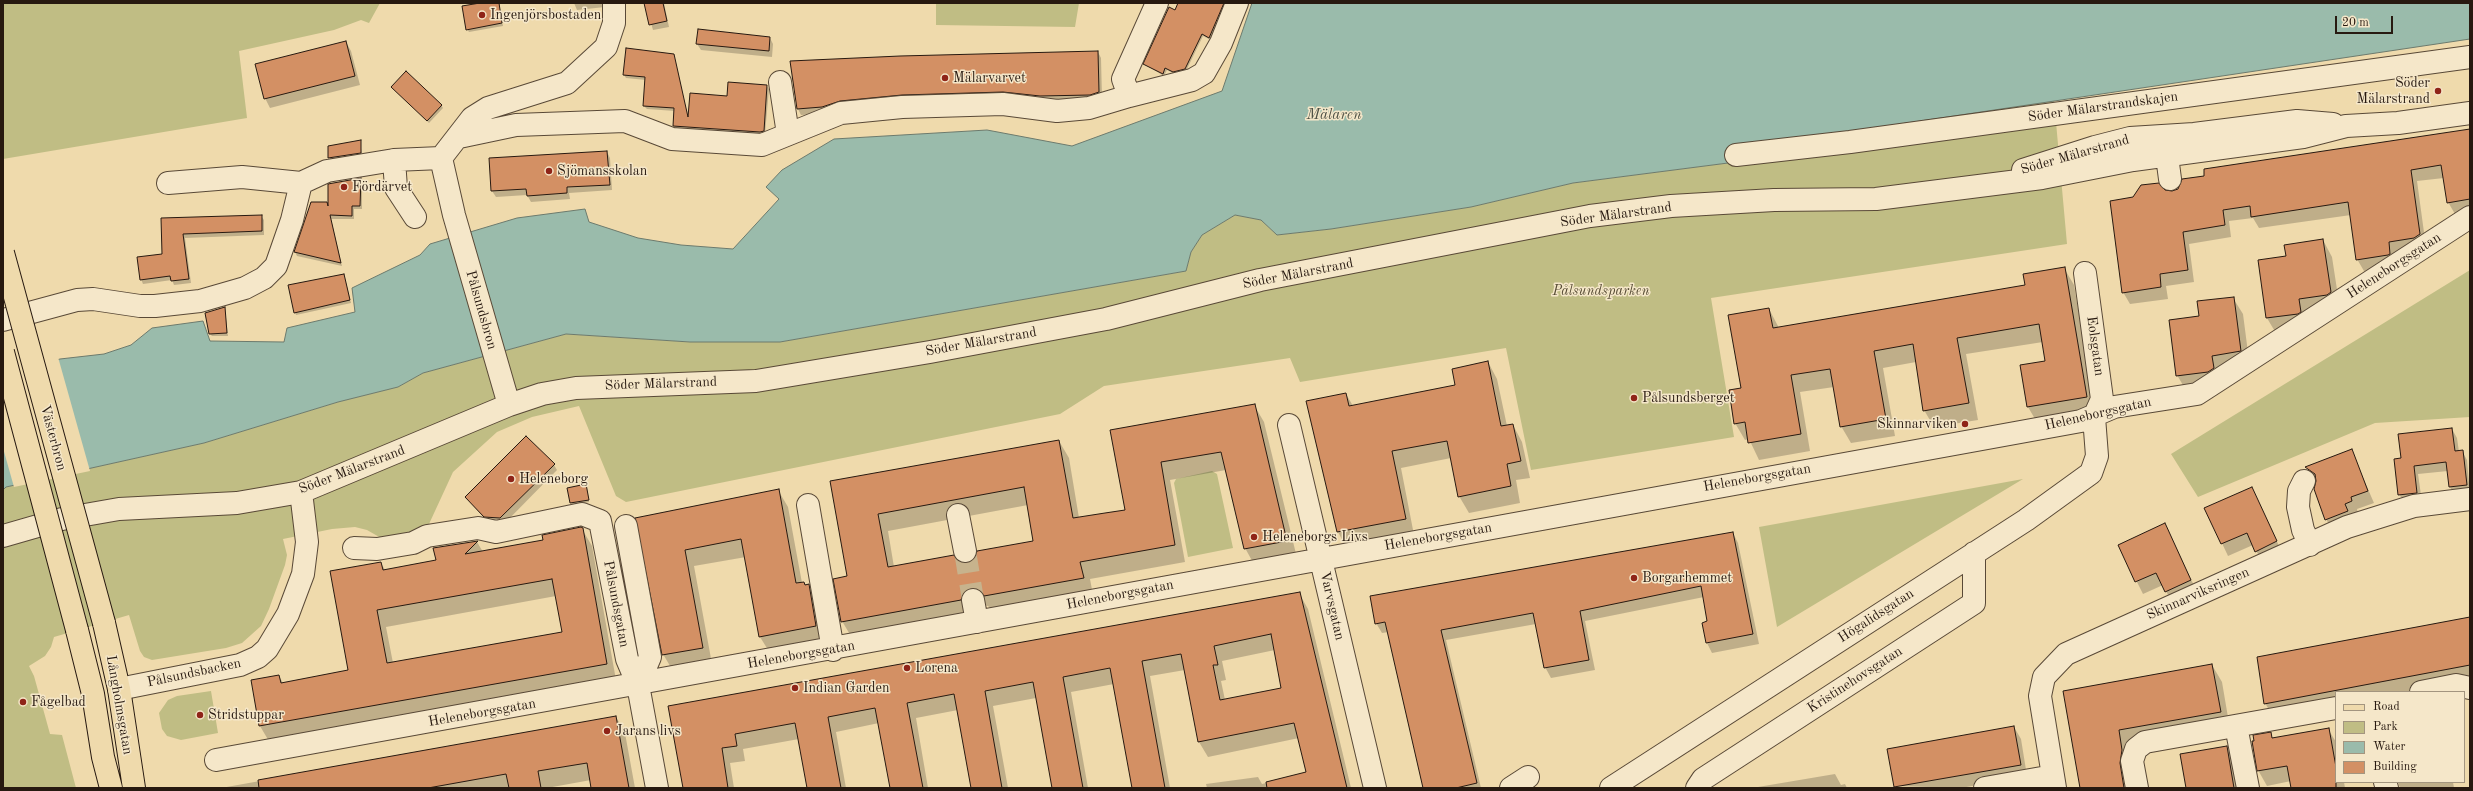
<!DOCTYPE html>
<meta charset="utf-8">
<style>
body{margin:0}
#map{position:relative;width:2473px;height:791px;overflow:hidden;background:#efdaac;font-family:"Old Standard TT",serif}
canvas{display:block}
.frame{position:absolute;inset:0;border:4px solid #271910;pointer-events:none}
.legend{position:absolute;left:2335px;top:691px;width:130px;height:92px;box-sizing:border-box;background:#f5e7c9;border:1px solid #a3957f;margin:0;padding:5px 7px;list-style:none;font-size:12px;color:#271910}
.legend li{display:flex;align-items:center;gap:8px;height:20px}
.legend b{width:20px;border:1px solid #a3957f}
.scale{position:absolute;left:2335px;top:16px;width:58px;height:18px;box-sizing:border-box;border:2px solid #271910;border-top:0;padding-left:5px;font-size:12px;line-height:14px;white-space:nowrap;color:#271910;-webkit-text-stroke:3px #f5e7c9;paint-order:stroke}
</style>
<div id="map">
<canvas width="2473" height="791"></canvas>
<div class="frame"></div>
<ul class="legend">
<li><b style="height:5px;background:#efdaac"></b>Road</li>
<li><b style="height:11px;background:#c0bd84"></b>Park</li>
<li><b style="height:11px;background:#9abbab"></b>Water</li>
<li><b style="height:11px;background:#d39064"></b>Building</li>
</ul>
<div class="scale">20 m</div>
</div>
<script>
const ctx = document.querySelector('canvas').getContext('2d');
ctx.lineJoin = 'round';
function fillPath(path, color) {
  ctx.fillStyle = color;
  ctx.fill(path, 'evenodd');
}
function poly(rows) {
  const path = new Path2D();
  for (const r of rows) {
    path.moveTo(r[0], r[1]);
    for (let i = 2; i < r.length; i += 2) path.lineTo(r[i], r[i + 1]);
  }
  return path;
}
function stroke(path, color, width, dash) {
  ctx.strokeStyle = color;
  ctx.lineWidth = width;
  ctx.lineCap = dash ? 'butt' : 'round';
  ctx.setLineDash(dash || []);
  ctx.stroke(path);
}
function label(font, color, halo, rows, align = 'center') {
  ctx.font = font + ' "Old Standard TT",serif';
  ctx.lineWidth = 3;
  ctx.setLineDash([]);
  ctx.textBaseline = 'middle';
  ctx.strokeStyle = halo;
  ctx.fillStyle = color;
  for (const [text, x, y, turn = 0] of rows) {
    ctx.save();
    ctx.translate(x, y);
    ctx.rotate((+turn || 0) * Math.PI / 180);
    ctx.textAlign = isNaN(turn) ? turn : align;
    if (halo) ctx.strokeText(text, 0, 0);
    ctx.fillText(text, 0, 0);
    ctx.restore();
  }
}
fillPath(poly([
 [3,3,380,3,369,23,361,20,334,30,239,51,247,118,3,159],
 [936,3,1079,3,1075,27,936,25],
 [2054,100,2067,244,1711,298,1734,437,1531,470,1506,348,1300,382,1290,358,1104,386,1060,414,626,502,616,496,579,406,532,417,497,432,453,472,429,524,410,534,381,538,367,530,355,527,332,529,283,539,287,555,285,565,269,609,261,626,242,643,226,648,152,660,144,657,140,651,129,615,54,637,51,647,45,656,29,666,34,676,50,734,62,735,76,788,3,788,3,490,6,487,204,443,338,402,398,387,423,373,566,334,690,342,780,342,1186,271,1191,252,1202,235,1235,215,1261,220,1277,235,1331,229,1471,207,1573,183,1727,163,1726,150],
 [2470,270,2470,417,2375,423,2198,497,2171,454],
 [1212,471,1217,474,1233,548,1188,557,1174,483,1176,479],
 [2023,479,1777,627,1759,527],
 [211,691,218,733,181,740,167,736,162,729,159,713,168,700,177,696]
]), '#c0bd84');
const water = poly([
 [1252,3,2470,3,2470,39,1726,150,1728,163,1573,183,1471,207,1331,229,1277,235,1261,220,1235,215,1202,235,1191,252,1186,271,780,342,690,342,566,334,423,373,398,387,338,402,204,443,6,487,3,490,3,375,60,359,104,354,131,345,152,328,203,321,210,341,284,342,287,328,355,312,352,288,420,255,430,244,517,218,585,209,589,222,638,238,681,245,733,249,779,199,766,187,782,170,834,139,987,130,1072,146,1222,91,1252,3]
]);
fillPath(water, '#9abbab');
stroke(water, '#6c7a6d', 1);
fillPath(poly([
 [58,357,90,471,14,487,3,448,3,373]
]), '#efdaac');
fillPath(poly([
 [486,3,499,3,503,26,469,32,467,29],
 [608,3,605,7,577,10,574,3],
 [645,3,664,3,669,27,653,30],
 [1180,3,1226,3,1211,40,1203,36,1186,71,1175,74,1167,70,1164,76,1144,64],
 [770,38,773,44,772,57,701,50,697,44],
 [346,42,351,51,360,85,270,108,265,98],
 [1098,52,1101,58,1102,98,1094,100,801,115,798,109],
 [673,55,688,117,728,97,766,85,769,89,765,134,676,129,674,126,675,111,647,109,644,106,646,80,626,78,624,75],
 [393,87,441,105,443,108,429,123],
 [2470,130,2470,212,2455,214,2448,202,2444,178,2417,181,2426,247,2395,267,2364,271,2357,259,2351,215,2259,228,2253,218,2229,221,2231,237,2189,244,2194,282,2166,286,2168,299,2130,304,2123,292,2164,191,2172,192],
 [360,141,362,155,330,160,329,146],
 [607,152,610,158,612,190,569,193,570,199,531,202,527,195,496,197,492,191,490,159],
 [360,179,362,183,362,209,354,209,354,219,331,219,342,266,297,256,295,252,312,203,328,207],
 [261,216,264,220,264,235,185,238,191,283,174,285,172,280,143,284,141,279,163,255,162,219],
 [2323,240,2332,257,2340,309,2277,335,2267,318,2259,261,2287,257],
 [2064,268,2074,285,2096,414,2038,424,2028,407,2021,366,2046,362,2043,342,1966,354,1978,420,1934,427,1924,410,1916,362,1883,368,1895,436,1851,443,1841,426,1834,387,1800,392,1810,451,1759,460,1749,439,1745,440,1735,423,1742,389,1769,309,1779,328,2026,286],
 [345,278,351,303,296,315,295,312],
 [2233,298,2243,314,2250,368,2187,392,2177,375,2200,317],
 [225,308,228,336,212,336,210,334],
 [1488,362,1497,379,1507,426,1513,425,1522,442,1530,478,1516,480,1520,503,1469,513,1459,496,1451,458,1401,468,1414,535,1347,549,1338,532,1307,402,1346,394,1353,406,1456,386],
 [1254,405,1264,422,1297,558,1255,566,1245,548,1226,470,1170,480,1185,562,1090,579,1093,595,995,613,988,606,981,605,971,617,852,638,842,621,848,577,831,482,1059,441,1069,458,1079,518,1126,510,1112,431],
 [1028,505,1034,542,967,564,894,567,888,531],
 [2452,429,2457,438,2459,452,2462,451,2467,460,2470,494,2455,496,2450,487,2448,471,2418,474,2422,502,2405,503,2399,494,2402,459],
 [2351,450,2374,503,2357,509,2358,513,2333,531,2326,519,2317,482,2307,467],
 [554,465,557,470,504,524,488,522,466,498],
 [587,488,589,502,572,506,568,489],
 [2251,488,2283,554,2263,563,2253,545,2228,556,2206,509],
 [778,490,788,507,802,583,808,585,818,602,825,643,770,653,760,637,746,557,694,566,712,664,673,671,663,654,637,519],
 [2165,524,2197,592,2172,603,2163,585,2143,594,2119,546],
 [582,529,592,546,616,680,270,743,260,726,252,681,279,676,283,683,349,671,381,563,385,570,437,561,434,549,477,542,483,552,544,541],
 [556,596,563,633,393,663,386,627],
 [1733,533,1738,543,1759,644,1712,653,1707,643,1709,622,1704,597,1585,621,1595,670,1551,678,1545,667,1536,624,1446,640,1481,788,1424,788,1389,632,1382,633,1376,623],
 [1299,593,1308,609,1351,788,1207,788,1206,784,1258,777,1262,784,1307,773,1299,738,1208,757,1199,742,1185,670,1150,676,1170,788,1133,788,1114,684,1071,692,1088,788,1053,788,1036,698,993,706,1008,788,973,788,958,710,916,718,928,788,891,788,879,723,836,732,846,788,808,788,799,739,743,749,745,761,730,763,734,788,684,788,669,707],
 [1275,650,1283,688,1225,700,1221,681,1226,680,1222,661],
 [2470,618,2470,683,2424,692,2336,692,2336,709,2275,720,2265,703],
 [2212,665,2222,682,2230,729,2128,747,2130,788,2081,788,2064,691],
 [616,717,625,733,635,788,592,788,591,780,547,788,221,788],
 [2014,727,2021,739,2027,776,1961,788,1895,786],
 [2328,729,2336,742,2336,782,2344,782,2345,788,2292,788,2291,781,2267,786,2258,770,2270,733,2273,739],
 [2227,747,2236,764,2241,788,2187,788],
 [1835,774,1841,785,1845,784,1847,788,1752,788],
 [2398,782,2453,782,2454,788,2400,788]
]), '#0003');
const building = poly([
 [480,3,499,3,502,23,466,30,462,6,480,3],
 [644,3,663,3,667,21,649,25,644,3],
 [1178,3,1224,3,1209,38,1202,34,1185,69,1173,72,1165,68,1163,74,1143,64,1169,7,1175,10,1178,3],
 [698,29,770,37,769,51,696,44,698,29],
 [346,41,355,76,264,99,255,64,346,41],
 [626,48,674,54,688,117,690,93,727,96,728,82,767,85,764,131,760,132,673,126,674,108,643,106,645,77,623,75,626,48],
 [1098,51,1099,92,1090,95,1040,96,1003,92,902,95,840,101,822,107,797,109,790,61,900,56,1098,51],
 [406,71,442,105,427,121,391,87,406,71],
 [2470,129,2470,199,2447,203,2441,165,2411,170,2420,234,2414,238,2389,242,2390,254,2388,255,2356,260,2348,202,2251,217,2250,206,2223,210,2225,225,2183,232,2188,270,2160,274,2161,287,2122,293,2110,201,2133,197,2141,185,2159,183,2165,190,2172,191,2178,189,2182,179,2204,176,2204,169,2470,129],
 [361,140,361,153,328,158,328,146,361,140],
 [607,151,610,185,567,187,567,193,527,196,526,189,491,191,489,158,607,151],
 [361,178,360,206,352,206,352,216,330,215,341,263,294,252,311,202,327,202,328,206,328,184,361,178],
 [262,215,262,231,183,234,189,279,171,281,170,276,140,280,137,257,162,254,161,218,262,215],
 [2323,239,2331,292,2327,295,2299,299,2301,312,2298,314,2266,318,2258,260,2286,256,2284,245,2323,239],
 [2065,267,2087,397,2027,407,2020,365,2045,361,2039,324,1957,338,1969,403,1923,411,1913,344,1874,351,1886,419,1840,427,1830,369,1791,375,1801,434,1748,443,1745,422,1734,424,1729,390,1741,388,1728,315,1769,308,1773,328,2025,285,2023,274,2065,267],
 [344,274,350,300,294,313,288,285,344,274],
 [2234,297,2241,351,2212,356,2214,368,2208,372,2176,376,2169,320,2199,316,2197,301,2234,297],
 [225,307,227,333,209,334,205,313,225,307],
 [1488,361,1501,426,1513,424,1521,461,1507,464,1511,486,1458,497,1447,441,1392,451,1406,519,1337,532,1306,401,1346,393,1349,406,1455,385,1452,369,1488,361],
 [1255,404,1287,541,1244,549,1221,452,1161,462,1175,545,1080,562,1084,578,984,596,978,588,971,588,965,591,961,600,841,622,833,579,847,576,830,481,1059,440,1073,518,1105,513,1125,510,1110,430,1255,404],
 [1024,487,1033,541,977,551,973,560,967,563,961,563,954,555,888,567,878,514,1024,487],
 [2452,428,2455,451,2463,450,2467,485,2449,487,2446,462,2414,466,2417,493,2398,495,2394,459,2401,458,2398,434,2452,428],
 [526,436,555,464,500,518,484,517,465,497,526,436],
 [2352,449,2368,491,2351,497,2352,501,2345,504,2348,511,2325,520,2314,489,2316,481,2315,474,2305,467,2352,449],
 [586,484,589,500,570,503,567,488,586,484],
 [2252,487,2277,541,2255,552,2247,533,2221,544,2204,508,2252,487],
 [779,489,796,583,804,582,805,585,809,584,816,626,759,637,741,539,685,550,703,648,662,655,635,518,779,489],
 [2165,523,2191,580,2165,592,2156,573,2135,582,2118,545,2165,523],
 [581,527,583,528,607,664,259,726,251,680,279,675,281,683,348,670,330,571,381,562,383,570,436,560,433,548,478,541,465,554,543,540,542,535,581,527],
 [552,579,562,632,387,663,377,610,552,579],
 [1733,532,1753,634,1706,643,1702,623,1707,621,1701,586,1580,611,1589,660,1544,668,1533,613,1441,630,1477,783,1456,788,1423,788,1385,622,1375,624,1370,596,1733,532],
 [1300,592,1347,788,1267,788,1266,782,1306,772,1294,723,1198,742,1181,654,1142,661,1165,788,1132,788,1110,668,1063,677,1083,788,1052,788,1033,682,985,691,1002,788,971,788,954,694,907,703,923,788,890,788,875,708,828,717,841,788,807,788,795,723,735,734,737,746,722,748,728,788,683,788,668,706,1300,592],
 [1271,634,1281,688,1220,700,1213,665,1218,665,1214,646,1271,634],
 [2470,617,2470,665,2264,704,2257,657,2470,617],
 [2212,664,2221,712,2119,730,2122,750,2120,763,2124,788,2080,788,2063,691,2212,664],
 [616,716,629,788,591,788,587,763,538,771,541,788,509,788,506,774,428,788,259,788,258,780,616,716],
 [2014,726,2021,765,1894,787,1887,749,2014,726],
 [2329,728,2336,767,2336,788,2291,788,2287,766,2257,771,2252,741,2254,741,2253,735,2271,732,2272,738,2329,728],
 [2227,746,2234,788,2186,788,2180,754,2227,746]
]);
fillPath(building, '#d39064');
stroke(building, '#271910', 1);
stroke(poly([
 [965,551,973,600]
]), '#c7b38d', 22, [22, 11]);
const minor = poly([
 [780,82,788,134],
 [1129,96,1192,80,1204,73,1221,43,1237,3],
 [459,137,516,125,625,121,672,139,762,145,841,113,902,107,1003,104,1057,111,1089,108,1129,96,1123,79,1157,3],
 [2165,141,2170,179],
 [1736,155,1850,142,2470,57],
 [394,160,396,188,415,217],
 [2023,170,2095,147,2130,138,2194,134,2297,121,2333,124],
 [168,183,242,177,301,183],
 [3,320,77,300,93,299,140,306,155,306,200,301,245,288,264,278,276,266,292,220,301,183,327,171,394,160,441,158],
 [509,405,454,215,441,158,472,118,488,108,567,83,606,47,614,23,614,3],
 [1289,425,1375,788],
 [2304,481,2299,491,2298,507,2303,530,2310,545],
 [808,505,833,650],
 [958,515,965,551],
 [626,526,650,657,638,685],
 [3,536,62,519,119,509,237,503,301,492,509,405,542,394,576,388,756,381,930,352,1106,319,1260,280,1590,216,1671,206,1774,200,1876,199,2042,178,2133,160,2303,137,2346,126,2398,123,2470,113],
 [354,548,377,549,413,543,427,536,478,528,496,532,582,514,600,521,627,659,638,685,657,788],
 [973,600,977,622],
 [119,689,240,665,258,657,267,649,288,614,303,574,307,542,301,492],
 [2421,692,2456,685,2470,688],
 [2236,726,2248,788],
 [216,760,2081,421,2114,407,2197,394,2470,217],
 [2385,782,2387,788],
 [1511,788,1528,777],
 [1611,788,2026,520,2091,473,2097,456,2094,417,2102,399,2085,273],
 [1697,788,1703,779,1974,603,1974,553],
 [1985,788,2053,776],
 [2055,788,2040,696,2044,677,2066,654,2347,527,2414,506,2470,499],
 [2137,788,2132,761,2136,749,2145,742,2336,708]
]);
const major = poly([
 [104,623,119,689,134,788],
 [77,630,93,694,103,757,111,788]
]);
stroke(minor, '#594937', 24);
stroke(major, '#271910', 24);
stroke(minor, '#f5e7c9', 22);
stroke(major, '#efdaac', 22);
const majorBridge = poly([
 [3,253,104,623],
 [3,352,77,630]
]);
stroke(majorBridge, '#271910', 24, []);
stroke(majorBridge, '#efdaac', 22);
for (const [x, y, r, color] of [
 [482,15,4,"#8f2418"],
 [945,78,4,"#8f2418"],
 [2438,91,4,"#8f2418"],
 [549,171,4,"#8f2418"],
 [344,187,4,"#8f2418"],
 [1634,398,4,"#8f2418"],
 [1965,424,4,"#8f2418"],
 [511,479,4,"#8f2418"],
 [1254,537,4,"#8f2418"],
 [1634,578,4,"#8f2418"],
 [907,668,4,"#8f2418"],
 [795,688,4,"#8f2418"],
 [23,702,4,"#8f2418"],
 [200,715,4,"#8f2418"],
 [607,731,4,"#8f2418"]
]) {
  const dot = new Path2D();
  dot.arc(x, y, r, 0, 2 * Math.PI);
  ctx.fillStyle = color;
  ctx.fill(dot);
  stroke(dot, '#f5e7c9', 1.5);
}
label('14px', '#271910', '#f5e7c9', [
 ["Ingenjörsbostaden",490,15],
 ["Mälarvarvet",953,78],
 ["Söder",2430,83,"right"],
 ["Mälarstrand",2430,99,"right"],
 ["Sjömansskolan",557,171],
 ["Fördärvet",352,187],
 ["Pålsundsberget",1642,398],
 ["Skinnarviken",1957,424,"right"],
 ["Heleneborg",519,479],
 ["Heleneborgs Livs",1262,537],
 ["Borgarhemmet",1642,578],
 ["Lorena",915,668],
 ["Indian Garden",803,688],
 ["Fågelbad",31,702],
 ["Stridstuppar",208,715],
 ["Jarans livs",615,731]
], 'left');
label('14px', '#271910', '#f5e7c9', [
 ["Söder Mälarstrandskajen",2103,107,-8],
 ["Söder Mälarstrand",2075,155,-16],
 ["Söder Mälarstrand",1616,215,-8],
 ["Heleneborgsgatan",2394,266,-33],
 ["Söder Mälarstrand",1298,274,-11],
 ["Pålsundsbron",481,310,74],
 ["Söder Mälarstrand",981,342,-10],
 ["Eolsgatan",2095,346,82],
 ["Söder Mälarstrand",661,384,-2],
 ["Heleneborgsgatan",2098,414,-13],
 ["Västerbron",53,438,75],
 ["Söder Mälarstrand",352,470,-21],
 ["Heleneborgsgatan",1757,478,-10],
 ["Heleneborgsgatan",1438,537,-10],
 ["Skinnarviksringen",2198,594,-24],
 ["Heleneborgsgatan",1120,595,-11],
 ["Pålsundsgatan",616,604,79],
 ["Varvsgatan",1332,606,77],
 ["Högalidsgatan",1876,616,-33],
 ["Heleneborgsgatan",801,655,-10],
 ["Pålsundsbacken",194,673,-12],
 ["Kristinehovsgatan",1855,680,-33],
 ["Långholmsgatan",119,705,80],
 ["Heleneborgsgatan",482,713,-10]
]);
label('italic 14px', '#554a33', '#f5e7c9', [
 ["Pålsundsparken",1601,291]
]);
label('italic 15px', '#4f5246', '#f5e7c9', [
 ["Mälaren",1334,115]
]);
</script>
